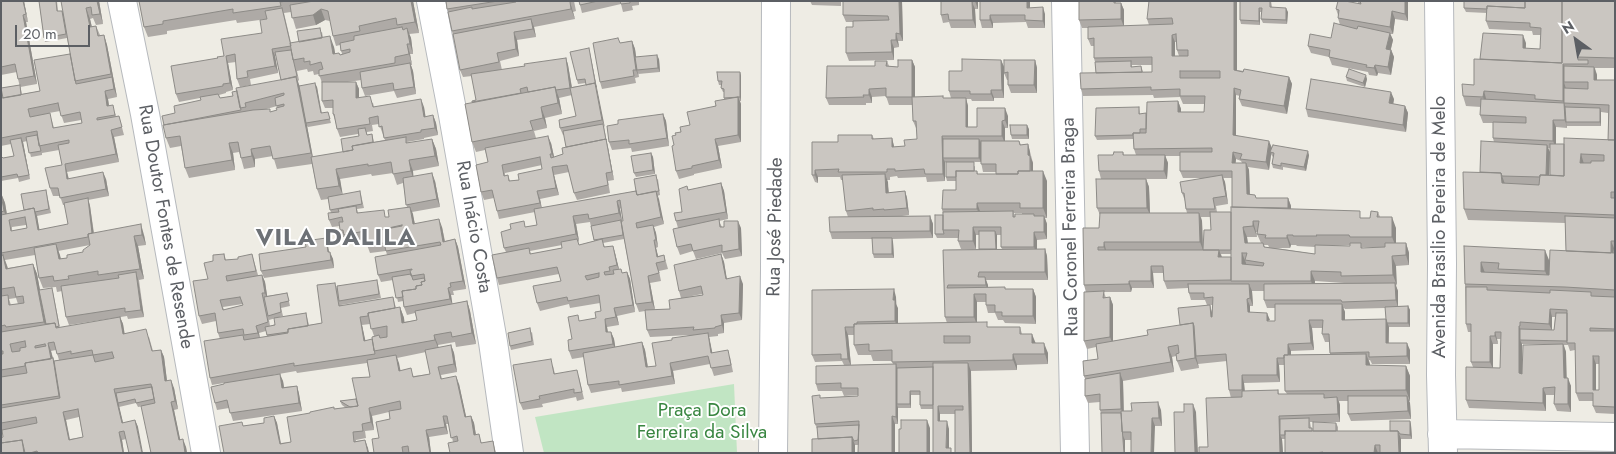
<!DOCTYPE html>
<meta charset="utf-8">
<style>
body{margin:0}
#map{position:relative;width:1616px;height:454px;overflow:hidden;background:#eeece4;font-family:Jost,sans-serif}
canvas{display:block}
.frame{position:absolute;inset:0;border:2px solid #5c5f64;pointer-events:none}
.north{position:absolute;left:1551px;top:15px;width:50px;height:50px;-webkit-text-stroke:4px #fff;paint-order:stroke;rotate:328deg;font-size:14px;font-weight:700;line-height:20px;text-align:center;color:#5c5f64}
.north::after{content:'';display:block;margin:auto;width:18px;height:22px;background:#5c5f64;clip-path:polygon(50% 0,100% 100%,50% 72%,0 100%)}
.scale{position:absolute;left:15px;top:25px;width:75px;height:22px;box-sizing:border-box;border:2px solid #5c5f64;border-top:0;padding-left:6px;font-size:15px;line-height:18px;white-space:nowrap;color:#5c5f64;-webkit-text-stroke:4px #fff;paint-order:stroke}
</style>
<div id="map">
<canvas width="1616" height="454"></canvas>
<div class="frame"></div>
<div class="north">N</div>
<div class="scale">20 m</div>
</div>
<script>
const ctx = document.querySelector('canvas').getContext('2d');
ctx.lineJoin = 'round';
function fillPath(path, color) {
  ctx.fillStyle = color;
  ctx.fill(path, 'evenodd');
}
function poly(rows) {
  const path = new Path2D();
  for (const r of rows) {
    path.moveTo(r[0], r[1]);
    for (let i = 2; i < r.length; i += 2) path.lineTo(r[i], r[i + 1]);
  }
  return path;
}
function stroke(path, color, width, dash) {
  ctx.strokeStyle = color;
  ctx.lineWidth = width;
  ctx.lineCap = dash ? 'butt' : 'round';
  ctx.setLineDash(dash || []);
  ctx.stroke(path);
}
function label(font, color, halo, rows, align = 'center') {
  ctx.font = font + ' Jost,sans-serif';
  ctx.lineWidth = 4;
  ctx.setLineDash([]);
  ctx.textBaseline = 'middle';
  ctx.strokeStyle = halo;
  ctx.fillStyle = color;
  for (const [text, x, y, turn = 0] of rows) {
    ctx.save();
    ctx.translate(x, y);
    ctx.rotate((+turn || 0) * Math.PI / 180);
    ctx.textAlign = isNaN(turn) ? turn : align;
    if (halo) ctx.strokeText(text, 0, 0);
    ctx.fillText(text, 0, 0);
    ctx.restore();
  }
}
fillPath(poly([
 [734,384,737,453,544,453,535,417]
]), '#c1e5c3');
const minor = poly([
 [122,1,145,114,206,453],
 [431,1,453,115,493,342,509,453],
 [1066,1,1075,453],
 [1439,1,1442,264,1441,375,1443,453],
 [1442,434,1615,437],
 [773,453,775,270,776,1]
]);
stroke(minor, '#b6b9bd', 30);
stroke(minor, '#fff', 28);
fillPath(poly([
 [1,1,24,1,28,22,26,22,37,84,20,87,18,79,17,72,1,75],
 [39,1,57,1,58,11,62,11,99,1,103,24,96,25,93,18,90,19,92,27,96,26,100,35,104,35,107,45,117,97,108,99,109,106,115,113,116,116,119,116,124,135,114,137,119,162,67,172,69,179,106,179,109,196,88,200,90,206,94,233,144,235,146,245,138,246,144,279,139,280,144,317,128,319,127,316,69,325,66,317,62,291,57,292,56,287,43,288,39,278,35,255,5,260,8,268,33,264,37,274,40,290,53,292,60,328,120,317,123,324,124,333,149,337,153,351,161,350,164,357,167,381,174,388,178,409,174,410,180,440,186,447,187,453,151,453,144,406,138,407,136,403,119,407,123,423,135,420,138,427,126,439,122,440,124,453,1,453,3,437,1,427,1,193,5,203,7,214,24,210,46,190,51,213,37,216,39,230,68,224,65,205,63,205,60,196,53,196,50,188,62,165,59,150,42,153,42,152,42,155,31,157,27,141,23,142,30,179,19,182,18,178,1,181,1,157,3,158,14,156,11,144,1,146,1,94,2,96,2,88,20,85,22,94,40,91,70,54,67,38,45,42,44,38],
 [60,111,64,123,81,120,82,123,54,128,52,121,49,113],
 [26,225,27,228,12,231,12,227],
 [90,245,83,252,67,258,61,259,58,251],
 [16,298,18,304,11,305,9,299],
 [56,350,59,360,54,361,51,351],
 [79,417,83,437,70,439,66,420],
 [139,1,413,1,419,33,409,34,411,38,413,54,410,54,412,65,411,65,413,71,416,94,397,98,394,91,365,96,362,88,361,80,348,82,356,82,359,89,359,97,373,103,374,107,424,107,425,117,433,115,436,123,438,135,424,138,424,139,407,142,408,143,432,139,436,149,439,166,413,171,413,176,435,181,440,207,412,212,415,224,442,227,445,241,455,239,458,247,466,289,453,291,454,295,451,295,452,304,467,301,470,311,476,344,456,347,455,342,438,345,438,348,451,345,454,353,457,372,441,375,442,379,459,384,466,417,471,416,474,423,476,435,482,443,493,441,496,453,450,453,453,442,449,424,446,424,448,434,429,437,431,453,374,453,379,438,390,419,389,412,372,416,374,430,365,431,366,438,356,440,356,441,365,440,369,453,224,453,243,426,264,423,274,416,277,423,281,443,291,442,334,409,346,408,342,405,340,401,356,399,370,377,367,363,297,373,296,371,273,375,283,381,284,387,297,386,299,394,302,411,233,421,229,408,217,410,215,403,224,384,224,383,212,385,210,378,220,339,218,333,216,321,202,324,199,316,208,279,213,261,224,254,226,260,238,259,252,254,258,275,262,275,265,282,267,296,287,293,290,306,281,308,283,316,269,320,270,326,306,313,309,325,322,323,337,286,378,284,381,298,341,305,341,306,393,297,396,308,400,307,404,318,404,322,417,320,415,313,407,315,404,307,403,301,398,302,393,280,381,282,378,275,387,255,386,251,370,253,367,245,366,239,347,242,345,237,343,237,340,226,332,227,329,220,331,213,328,199,321,200,317,189,312,164,277,169,273,156,255,159,255,167,244,169,241,158,239,152,233,153,235,170,189,178,185,168,181,146,170,148,166,138,175,113,201,100,200,98,179,102,176,94,218,58,224,56,262,33,267,19,237,23,236,20,167,31,167,34,148,37,144,27],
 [291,12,296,29,316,25,325,20,330,21,333,36,336,46,340,45,342,54,340,55,335,54,334,47,323,38,322,32,299,42,291,43,284,13],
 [275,56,276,56,281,80,233,96,220,98,219,95,226,93,226,92,233,90,228,63,236,62,237,79,240,87,251,85,250,79,278,73],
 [307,69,308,72,313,71,314,75,319,74,322,83,322,101,325,108,333,108,333,114,335,120,337,129,340,137,358,134,359,136,343,152,313,157,307,126,308,127,331,123,329,116,322,113,317,87,299,86,298,81,299,80,297,71],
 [277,106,277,110,271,112,263,110],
 [379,124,385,140,374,142,372,134,367,135,367,132,373,131,372,125],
 [393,173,397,185,403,183,407,207,389,217,386,217,358,213,357,209,364,208,361,195,342,194,340,179,371,174,372,176],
 [243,304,243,305,224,310,223,307],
 [370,324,374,336,372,339,365,341,362,325],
 [266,331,267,337,260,338,259,333],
 [426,352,430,374,414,376,400,371,397,358],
 [446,1,574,1,576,11,573,12,575,19,534,27,536,37,517,40,519,56,500,61,502,70,525,66,566,58,568,65,572,87,586,85,586,83,578,84,577,80,590,53,614,180,608,181,610,193,577,200,574,193,569,172,554,175,559,195,540,199,542,208,636,191,658,179,660,195,657,196,664,224,654,227,656,233,658,247,656,248,658,256,664,255,668,269,659,271,661,281,650,283,655,310,670,309,681,298,679,291,721,254,724,262,727,279,743,284,742,320,724,323,724,333,718,334,718,336,709,337,712,353,730,357,733,372,714,376,710,364,673,371,675,384,622,392,621,388,591,393,588,385,584,357,572,359,569,351,572,339,580,321,596,318,601,311,600,303,570,308,569,304,540,311,537,303,561,281,559,274,499,285,497,278,506,252,504,248,526,227,537,225,535,212,499,219,497,211,494,198,484,200,481,192,488,162,485,150,476,152,472,142,472,102,476,100,472,76,463,77,460,70],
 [572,95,576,116,560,128,563,135,564,135,566,147,563,154,554,157,551,143,536,138,534,131,547,128,545,118,562,114,559,98],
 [542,165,542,169,519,180,510,181,508,175,505,176,505,173],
 [621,208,623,221,622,221,620,209],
 [590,222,594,241,579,245,578,242,579,241,576,224],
 [624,239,636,304,639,312,645,311,647,330,650,337,690,335,672,340,656,366,648,367,645,350,642,342,615,347,614,339,611,332,608,332,607,327,619,325,617,316,635,312,630,279,627,272,622,273,619,270,615,253,613,246,605,247,603,243],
 [562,245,562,248,531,254,530,251],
 [702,294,703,295,687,297],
 [579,1,639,1,639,5,632,6,633,10,623,12,621,4,582,13],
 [810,1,841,1,841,6,812,5],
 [902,1,903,41,898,41,899,47,894,48,894,60,849,61,846,53,853,27,853,22,846,22,843,15],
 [941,1,978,1,978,9,975,9,976,28,951,28,949,22,943,23,941,15],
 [980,1,1030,8,1045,14,1045,28,1028,28,1026,22,993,23,993,28,982,28,980,20],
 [1079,1,1116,1,1116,3,1121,3,1124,10,1124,26,1149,25,1147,19,1237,1,1237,70,1289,77,1292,84,1287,114,1242,106,1239,99,1240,96,1236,95,1236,135,1272,149,1309,155,1306,171,1283,167,1283,170,1273,168,1272,164,1273,157,1272,156,1271,154,1269,170,1248,167,1249,170,1250,194,1256,198,1288,198,1291,206,1291,209,1362,218,1370,218,1378,212,1380,217,1396,228,1396,243,1406,243,1409,253,1409,265,1396,266,1396,286,1398,291,1398,306,1408,306,1410,310,1410,327,1389,327,1389,343,1410,350,1410,364,1372,364,1370,360,1369,360,1370,366,1406,366,1410,376,1410,401,1409,401,1410,403,1411,419,1351,421,1348,414,1348,401,1339,401,1340,405,1340,422,1310,422,1311,428,1313,431,1336,423,1338,427,1338,431,1390,431,1410,421,1411,425,1412,439,1401,439,1401,453,1285,453,1285,439,1282,439,1283,453,1199,453,1208,447,1231,398,1229,390,1227,361,1198,364,1199,368,1181,371,1177,361,1176,356,1172,357,1174,372,1123,381,1124,411,1161,410,1162,426,1155,426,1131,440,1125,440,1125,453,1101,413,1100,410,1100,402,1088,403,1085,396,1085,379,1084,376,1098,359,1096,347,1087,349,1084,341,1086,292,1084,285,1099,228,1100,215,1097,208,1146,179,1149,187,1150,213,1187,213,1186,209,1185,201,1182,193,1200,178,1183,178,1180,171,1180,156,1165,156,1168,163,1167,179,1101,179,1099,171,1113,155,1123,152,1124,155,1136,155,1134,149,1133,139,1097,140,1095,136,1139,107,1140,114,1146,113,1178,101,1181,109,1181,112,1204,112,1204,104,1183,104,1180,97,1154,98,1153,95,1083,96,1081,89,1096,73,1095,62,1094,58,1094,46,1091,46,1088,39,1088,28,1082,28,1079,20],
 [1175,42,1176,42,1177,50,1179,56,1175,56],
 [1132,65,1152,65,1152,72,1143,72,1141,66,1132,67],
 [1236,159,1241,161,1242,163,1235,163],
 [1223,178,1232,178,1232,207,1231,212,1217,212,1216,206,1228,204,1225,182],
 [1201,217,1210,217,1211,230,1203,250,1106,250,1203,250,1202,221],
 [1256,232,1258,232,1257,234,1261,243,1248,243,1247,237,1257,237],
 [1264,245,1268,245,1269,247,1265,247],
 [1291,245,1296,245,1297,246,1315,247,1315,254,1276,248,1290,248],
 [1320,245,1350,245,1350,246],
 [1362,247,1385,247,1363,248],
 [1221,254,1231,254,1231,257,1222,257],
 [1153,273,1164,273,1164,281,1167,289,1188,288,1189,293,1191,300,1205,300,1207,305,1213,305,1212,313,1210,305,1180,325,1148,335,1113,341,1113,305,1110,297,1106,298,1104,292,1131,292,1132,288,1154,288],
 [1315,281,1344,283,1315,283],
 [1252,291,1264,291,1264,300,1267,308,1275,308,1275,321,1270,321,1250,312,1250,306,1253,306],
 [1343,308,1344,308,1345,309,1385,308,1386,319,1345,320,1345,312],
 [1312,328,1322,328,1322,334,1325,342,1329,342,1330,354,1291,355,1291,351,1314,350],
 [1279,365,1285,365,1285,391,1287,394,1279,394,1278,390,1245,391,1244,383,1280,382],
 [1240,1,1271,1,1272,7,1288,12,1287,24,1263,23,1261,19,1262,12,1260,12,1260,25,1241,24,1240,20],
 [1357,1,1408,1,1408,21,1395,19,1393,34,1390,34,1393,40,1391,49,1394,57,1391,75,1378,73,1377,76,1369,75,1368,72,1332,65,1329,57,1311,53,1308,46,1331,38,1340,25,1338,18,1338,15,1336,9,1359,4],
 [1615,1,1615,68,1595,68,1597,75,1597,80,1615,80,1615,248,1614,248,1613,253,1615,253,1615,414,1596,413,1593,406,1593,401,1579,401,1576,393,1575,350,1570,351,1568,345,1564,345,1566,352,1566,378,1571,386,1571,412,1557,411,1554,404,1554,395,1546,395,1546,411,1469,408,1466,400,1473,367,1471,362,1471,332,1468,332,1466,324,1464,246,1549,260,1566,251,1565,223,1468,220,1464,209,1494,142,1493,138,1493,123,1483,123,1480,115,1481,107,1466,106,1463,96,1474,85,1480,59,1526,43,1526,49,1540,49,1541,35,1533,35,1532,31,1489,29,1486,21,1487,13,1466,12,1464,8],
 [1601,112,1608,113,1608,140,1564,144,1556,144,1556,127,1567,128,1567,126,1601,126],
 [1548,148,1550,148,1550,175,1549,175],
 [1552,317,1555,317,1554,330,1552,330],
 [1497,339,1501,339,1500,368,1493,368,1493,344,1498,344],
 [1522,344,1543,344,1522,374],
 [1596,364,1599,364,1599,390,1596,390],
 [632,41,635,49,636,57,659,59,660,72,638,74,638,73,639,77,635,78,636,83,602,89,600,82,620,43],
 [912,60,915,67,915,97,944,98,951,98,949,91,962,71,1001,60,1004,67,1035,60,1037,68,1037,93,1011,93,1008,85,1008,80,1007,80,1004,73,1004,98,994,98,994,101,972,101,971,99,966,99,968,106,968,127,977,127,1008,116,1008,128,1005,128,1005,141,1019,141,1021,145,1028,144,1033,163,1033,171,1047,181,1047,218,1045,218,1047,224,1047,239,1037,240,1037,249,1045,249,1047,256,1048,280,986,280,988,287,1006,289,1033,289,1036,297,1036,324,1005,323,1003,320,998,320,995,313,988,313,986,305,986,302,977,302,977,322,988,327,1020,327,1022,334,1048,353,1048,364,1017,365,1017,370,971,371,972,453,955,453,955,414,940,414,940,421,949,429,933,453,933,409,921,409,920,405,920,395,911,395,911,408,898,408,898,424,895,424,895,453,858,445,855,445,855,453,812,453,818,439,818,431,815,424,822,398,858,396,858,395,844,396,842,391,818,391,816,384,844,365,842,361,815,362,812,355,812,290,896,297,898,324,947,323,945,317,943,250,979,249,979,235,976,235,976,249,961,249,958,241,958,238,937,238,935,234,943,215,942,209,956,190,956,181,947,181,946,177,975,166,975,171,977,171,978,174,997,174,996,172,983,172,981,162,945,162,945,181,927,182,926,177,898,178,897,176,890,177,890,180,887,180,889,193,905,191,907,198,909,215,902,216,930,216,933,224,933,238,892,239,893,242,894,258,874,258,873,254,872,239,832,239,830,232,848,217,846,211,843,180,841,180,840,177,818,177,818,183,815,182,812,175,812,142,838,142,872,135,874,139,892,138,894,147,905,146,917,139,917,128,916,128,913,121,913,105,889,105,886,96,872,97,872,103,866,103,866,105,829,105,826,98,875,66,887,61,889,66,898,67],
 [1014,213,1022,213,1022,214,1015,217],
 [997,235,1001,235,1001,247,1002,249,997,249],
 [848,335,854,335,854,345,858,355,871,355,873,361,892,361,893,364,851,365],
 [740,72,741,76,741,101,740,101,741,104,741,142,718,146,722,168,694,174,694,175,679,179,676,171,674,145,676,135,724,99,724,92,723,92,721,88,721,85,719,85,718,81],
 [1346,77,1367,79,1365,87,1347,81],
 [1394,99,1393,104,1405,106,1408,113,1406,132,1308,117,1306,109],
 [663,114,666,121,669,146,632,152,631,148,612,150,609,142,618,124],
 [1029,129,1029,139,1012,139,1011,135],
 [651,153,653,157,655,174,636,177,634,173],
 [721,183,724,191,728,219,719,221,722,227,741,228,742,256,725,259,722,253,696,259,693,251,680,255,677,247,678,228,676,221,682,212,687,186,688,190],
 [328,246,329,252,333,259,334,268,264,278,261,271],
 [532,332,534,345,511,350,510,346],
 [553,366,555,374,579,377,584,399,577,401,576,397,542,404,543,407,523,410,520,403]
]), '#aeaaa6');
fillPath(poly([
 [23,1,24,1,28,22,26,14],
 [97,1,99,1,103,24,100,14],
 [411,1,413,1,419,33,415,22],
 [899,1,902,1,903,41,900,34],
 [975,1,978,1,978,9],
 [1027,1,1030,1,1030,15,1027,8],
 [1234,1,1237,1,1237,78,1234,70],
 [1405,1,1408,1,1408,21,1405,14],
 [570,2,573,12,575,19,571,9],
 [972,2,975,9,976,28,973,20],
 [1121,3,1124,10,1124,27,1121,19],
 [1043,7,1045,14,1045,28,1043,21],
 [86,8,90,19,94,37,90,27],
 [1259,8,1260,12,1260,25,1259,21],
 [1286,8,1288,12,1287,24,1286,20],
 [321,9,325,20,316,25,313,15],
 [1392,11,1395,19,1393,34,1390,27],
 [23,15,26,22,37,84,34,76],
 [990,15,993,23,993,28,990,20],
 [531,19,534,27,536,37,533,29],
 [407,28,411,38,413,54,410,44],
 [514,32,517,40,519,56,516,49],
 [896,33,898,41,899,47,896,40],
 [1390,33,1393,40,1389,56,1386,49],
 [104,35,107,45,117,97,114,89],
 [1172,35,1175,42,1175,64,1172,56],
 [1523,35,1526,43,1525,56,1523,48],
 [330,36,334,47,337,64,333,54],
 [891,40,894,48,894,60,892,52],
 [632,41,635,49,638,70,637,70,639,77,636,70],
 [407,44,410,54,412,65,409,54],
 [589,48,605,128,602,120],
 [272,49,275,56,278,73,275,66],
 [1391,50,1394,57,1391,75,1388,67],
 [657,55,659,59,660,72,658,68],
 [226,56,228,63,233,90,230,83],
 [566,58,568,65,573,95,570,88],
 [912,60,915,67,915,105,912,97],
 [1001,60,1004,67,1004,98,1002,90],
 [1035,60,1037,68,1037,93,1034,85],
 [410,63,413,71,416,94,414,87],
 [1563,64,1566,74,1564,82,1566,89,1564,103,1563,101],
 [1375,65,1378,73,1377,76,1374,68],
 [1594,67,1597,75,1597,87,1594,80],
 [740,72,741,76,741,101,740,97],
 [1366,75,1367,79,1365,87,1363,83],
 [296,77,300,87,314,164,311,153],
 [1289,77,1292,84,1287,114,1284,106],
 [356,82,359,89,359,105,356,98],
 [315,83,317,87,322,118],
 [555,87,559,98,562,114,558,103],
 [1234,88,1236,95,1236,142,1233,135],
 [869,89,872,97,872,103,869,95],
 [991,90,994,98,994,101,991,94],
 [105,91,108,99,110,113,107,106],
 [1484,91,1487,102,1487,107,1483,97],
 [1391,92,1394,99,1392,111,1389,103],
 [738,97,741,104,741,142,738,135],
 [966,98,968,106,968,134,966,127],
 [421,99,424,107,427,125,424,117],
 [1178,101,1181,109,1181,119,1178,112],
 [1564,103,1567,111,1566,122,1567,128,1565,120],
 [1405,106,1408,113,1406,132,1403,125],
 [541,107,545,118,547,128,543,118],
 [1005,108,1008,116,1008,128,1005,120],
 [1600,108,1601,112,1601,126,1600,122],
 [663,114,666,121,669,146,667,138],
 [433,115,436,123,438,135,435,128],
 [1553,120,1556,127,1556,148,1553,141],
 [1002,121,1005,128,1005,144,1002,136],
 [1027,125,1029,129,1029,139,1027,135],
 [111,130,114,137,119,162,116,154],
 [548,136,551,143,555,161,552,154],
 [942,136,945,143,943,158,945,162,945,181,943,174],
 [21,138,23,142,30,179,29,175],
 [892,138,894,146,894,154,892,147],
 [432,139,436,149,439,166,435,156],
 [606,139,608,147,614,180,612,172],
 [715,139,718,146,722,168,719,160],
 [979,139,981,143,981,162,979,158],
 [1269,141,1272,148,1269,170,1266,162],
 [229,143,233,153,235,170,232,160],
 [1028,144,1030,152,1030,163,1028,155],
 [1547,145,1550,152,1549,185,1546,178],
 [251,149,255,159,255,167,252,156],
 [1308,151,1309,155,1306,171,1304,167],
 [1233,152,1236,159,1235,170,1232,163],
 [651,153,653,157,655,174,653,170],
 [1581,154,1584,164,1580,163],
 [1165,155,1168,163,1167,179,1164,171],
 [1030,156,1033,163,1033,181,1031,174],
 [409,160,413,171,414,182,411,171],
 [1246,163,1249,170,1250,202,1247,194],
 [65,164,67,172,70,186,67,179],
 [552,167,559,195,556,188],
 [336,169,340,179,343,196,339,186],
 [815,170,818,177,818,183,815,175],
 [1043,171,1047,181,1047,218,1043,208],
 [103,172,106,179,109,196,106,189],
 [432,173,435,181,440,207,437,199],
 [1501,173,1505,184,1502,183],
 [885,174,888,182,889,201,886,193],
 [1222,175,1225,182,1228,204,1226,196],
 [1146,179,1149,187,1150,215,1147,208],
 [721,183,724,191,728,219,726,212],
 [537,191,540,199,542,211],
 [656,191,659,199,664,224,661,217],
 [905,191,907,198,909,215,907,208],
 [1,193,5,203,8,222,4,211],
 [88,198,90,206,95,244,92,236],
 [1288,198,1291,206,1291,219,1288,211],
 [617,201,620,209,622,221,619,213],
 [977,203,981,214,981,219,977,209],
 [410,207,413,214,416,231,413,224],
 [34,208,37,216,41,238,38,230],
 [1199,213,1202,221,1203,250,1200,242],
 [573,216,576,224,579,241,576,234],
 [930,216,933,224,933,238,930,231],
 [1044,216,1047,224,1047,239,1044,232],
 [1392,217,1396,228,1396,247,1392,237],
 [439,219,442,227,446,249,443,242],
 [738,221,741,228,742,256,739,249],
 [1253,221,1256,232,1257,237,1253,226],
 [141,224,144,235,146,245,142,235],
 [653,225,656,233,658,247,656,240],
 [973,227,976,235,976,249,973,241],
 [1243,227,1247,237,1249,254,1245,243],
 [995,231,997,235,997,253,996,249],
 [1034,232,1037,240,1037,255,1034,247],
 [1287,235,1291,245,1290,248,1287,238],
 [134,236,138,246,144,279,140,269],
 [326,238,328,246,330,260,328,252],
 [892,238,893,242,894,258,892,254],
 [455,239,458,247,466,289,463,281],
 [654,240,660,264,657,257],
 [1611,241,1614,248,1613,264,1610,256],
 [1104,242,1106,250,1106,255,1104,247],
 [1406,243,1409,253,1409,265,1406,255],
 [56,244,60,255,63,270,59,259],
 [613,246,615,253,620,273,617,265],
 [1045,249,1047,256,1048,280,1045,272],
 [1219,250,1222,258,1218,257],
 [1545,250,1549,260,1549,281,1545,271],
 [330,252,333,259,334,268,331,260],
 [1242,253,1246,263,1246,274,1242,264],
 [721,254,724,262,728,287,726,279],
 [3,255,7,266,10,279,6,269],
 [1392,256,1396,266,1397,286,1393,275],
 [1481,262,1485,273,1481,272],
 [33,264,37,274,47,328,46,328,44,322],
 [1151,266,1153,273,1154,288,1151,281],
 [1311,271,1315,281,1314,291,1311,281],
 [136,272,138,280,144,317,141,310],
 [627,272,630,279,635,312,633,305],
 [262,275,265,282,268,301,265,293],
 [648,276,650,283,655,310,652,302],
 [740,276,743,284,742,320,739,313],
 [985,277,988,285,988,293,986,285],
 [1129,281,1132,288,1131,292,1129,284],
 [1395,283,1398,291,1398,308,1396,300],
 [1249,284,1252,291,1253,306,1250,298],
 [448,288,451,295,453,307,450,299],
 [894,289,896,297,896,304,898,308,898,329,895,321,893,300],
 [1033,289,1036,297,1036,324,1033,316],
 [974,294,977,302,977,325,974,317],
 [1110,297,1113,305,1113,345,1110,337],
 [1247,299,1250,306,1250,320,1248,312],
 [467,301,470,311,476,344,472,333],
 [1342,304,1345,312,1345,327,1342,320],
 [1210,305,1212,313,1213,325,1211,317],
 [1408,306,1410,310,1410,327,1408,323],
 [400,307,404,318,406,333,402,323],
 [614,308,617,316,619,325,616,317],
 [1550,309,1552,317,1552,331,1549,324],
 [1267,313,1270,320,1267,321],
 [721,315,724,323,724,333,722,325],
 [120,317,123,324,126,341,123,334],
 [360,317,362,325,367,348,364,341],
 [605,319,607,327,609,340,606,332],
 [1386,319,1389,327,1388,350,1386,343],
 [1309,320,1312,328,1314,350,1311,343],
 [1193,323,1197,334,1196,356,1199,368,1195,358],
 [256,326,259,333,260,341,258,333],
 [1519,326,1522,333,1520,340,1522,344,1522,381,1519,373],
 [845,327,848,335,851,366,848,359],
 [611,332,614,339,616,351,613,344],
 [1495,332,1497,339,1498,344,1495,336],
 [708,333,710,341,714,361,711,353],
 [1032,334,1036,344,1032,343],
 [434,335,438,345,439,350,435,340],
 [1490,336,1493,344,1493,369,1490,362],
 [642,342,645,350,649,375,646,367],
 [48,343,51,351,53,360,53,358,56,369,63,406,59,396],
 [1044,343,1048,353,1048,364,1045,354],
 [1407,343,1410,350,1410,364,1407,356],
 [1288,344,1291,351,1291,366,1288,358],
 [1563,344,1566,352,1567,386,1564,378],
 [451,345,454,353,457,372,454,364],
 [1168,347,1172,357,1174,372,1171,362],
 [161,350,164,357,168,389,165,381],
 [1013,354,1017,365,1017,370,1013,360],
 [1366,354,1370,364,1370,376,1366,365],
 [396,355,399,363,402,378,399,371],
 [1593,356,1596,364,1596,397,1593,390],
 [1277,358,1279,365,1280,382,1277,375],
 [670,363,673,371,675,384,672,376],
 [968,363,971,371,972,453,970,453],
 [896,364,898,372,897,404,898,408,898,424,896,417],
 [1406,366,1410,376,1410,401,1406,390],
 [1120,373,1123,381,1124,432,1123,413,1121,409],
 [280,374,283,381,285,395,282,388],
 [1242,375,1244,383,1245,397,1242,390],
 [456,376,459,384,468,425,465,417],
 [1568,378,1571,386,1571,412,1568,404],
 [171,380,174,388,178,409,175,401],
 [297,386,299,394,302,411,299,403],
 [1543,388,1546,395,1546,411,1543,403],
 [114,389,117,397,125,431,122,423],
 [910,391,911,395,911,408,910,404],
 [1407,396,1410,403,1411,419,1408,411],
 [1337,397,1340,405,1340,422,1338,414],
 [171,402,174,410,182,448,179,440],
 [1158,402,1161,410,1162,426,1159,418],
 [1193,404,1196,412,1198,453,1195,453],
 [938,406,940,414,940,429,938,421],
 [369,408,372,416,374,430,371,422],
 [63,412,66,420,71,447,69,440],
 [274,416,277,423,282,451,280,444],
 [443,416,446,424,448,434,445,427],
 [471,416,474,423,477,442,474,435],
 [892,416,895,424,895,453,892,453],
 [1279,416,1281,423,1280,435,1282,439,1283,453,1280,453],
 [1152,418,1155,426,1154,453,1151,453],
 [135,420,138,427,143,453,142,453],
 [927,420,930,428,930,453,927,453],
 [947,421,949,429,949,453,946,448],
 [1410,421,1411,425,1412,439,1410,435],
 [426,430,429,437,431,453,430,453],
 [1398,431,1401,439,1401,453,1399,453],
 [119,432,122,440,124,453,123,453],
 [1123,436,1125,440,1125,453,1124,453],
 [852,437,855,445,855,453,852,453],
 [183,439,186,447,187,453,185,453],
 [365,440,368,448,369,453,368,453],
 [1375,445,1378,453,1374,453]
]), '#8d8b87');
const building = poly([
 [1,1,23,1,26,14,23,15,34,76,18,79,15,64,1,67,1,1],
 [39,1,56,1,57,11,62,11,66,34,44,38,39,1],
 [61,1,97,1,100,14,92,15,91,7,86,8,90,27,96,26,98,36,104,35,111,74,75,81,61,1],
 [139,1,287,1,280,2,281,6,233,13,233,9,163,21,163,24,144,27,139,1],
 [314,1,411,1,415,22,397,25,396,18,359,26,360,31,333,36,328,11,321,9,313,15,292,18,290,5,314,1],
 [446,1,498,1,447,9,446,1],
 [515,1,571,1,570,2,571,9,452,31,448,12,472,7,472,9,516,2,515,1],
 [579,1,598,1,580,5,579,1],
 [620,1,630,1,630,3,621,4,620,1],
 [843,1,899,1,900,34,896,33,896,40,891,40,892,52,846,53,846,27,853,27,853,21,889,20,888,16,843,15,843,1],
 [941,1,975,1,972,2,973,20,949,20,948,14,941,15,941,1],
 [980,1,1027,1,1027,8,1043,7,1043,21,1025,20,1025,15,990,15,990,20,980,20,980,1],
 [1079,1,1114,1,1114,3,1121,3,1121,19,1079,20,1079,1],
 [1149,1,1234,1,1234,70,1243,72,1244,69,1289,77,1284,106,1239,99,1241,90,1234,88,1233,135,1269,141,1266,162,1240,159,1242,154,1233,152,1232,163,1246,163,1247,194,1255,195,1256,198,1288,198,1288,208,1232,207,1232,171,1180,171,1180,152,1212,152,1212,148,1134,149,1133,133,1146,133,1147,102,1178,101,1178,112,1204,112,1205,96,1180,96,1180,89,1151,90,1151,87,1081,89,1080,73,1152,72,1152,57,1094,58,1094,38,1088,39,1088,27,1173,24,1172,18,1147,19,1149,1],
 [1176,34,1177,50,1188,50,1188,56,1172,56,1172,35,1176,34],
 [1180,71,1220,71,1220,78,1180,78,1180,71],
 [1240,1,1270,1,1270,7,1286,8,1286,20,1261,19,1262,8,1259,8,1259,21,1240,20,1240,1],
 [1338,1,1345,1,1361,4,1360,1,1405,1,1405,14,1392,11,1390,27,1338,18,1339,10,1336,9,1338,1],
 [1464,1,1525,1,1525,8,1487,6,1487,9,1464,8,1464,1],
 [1525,1,1562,1,1562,63,1480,59,1483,33,1523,35,1523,48,1540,49,1541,28,1530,27,1530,23,1486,21,1487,6,1525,8,1525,1],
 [1562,1,1615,1,1615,58,1578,57,1578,60,1588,60,1588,64,1563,64,1563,101,1535,99,1535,95,1484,91,1483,97,1463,96,1462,84,1474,85,1474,59,1562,63,1562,1],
 [282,8,291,46,272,49,275,66,247,71,248,77,237,79,235,54,226,56,230,83,223,84,223,86,176,94,171,66,218,58,217,57,224,56,221,39,262,33,260,20,267,19,265,11,282,8],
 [531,19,533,29,514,32,516,49,497,53,499,62,460,70,453,34,531,19],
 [1334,23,1357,29,1358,26,1390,33,1386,49,1391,50,1388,67,1375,65,1374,68,1366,67,1367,65,1329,57,1330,50,1308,46,1310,34,1331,38,1334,23],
 [402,27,403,30,407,28,410,44,407,44,409,54,395,57,395,63,319,76,319,70,323,69,321,62,310,65,310,61,304,62,304,58,293,60,290,43,330,36,333,54,339,53,340,55,350,52,350,49,341,51,340,43,354,40,354,36,402,27],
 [320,28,322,38,299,42,297,31,320,28],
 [618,38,620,43,632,41,636,70,633,70,634,76,600,82,593,43,618,38],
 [589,48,596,87,595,83,586,85,585,79,577,80,570,52,589,48],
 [291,50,297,76,281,80,275,52,291,50],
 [70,54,76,84,112,77,114,89,105,91,107,106,113,105,115,115,97,118,97,120,119,116,122,127,111,130,116,154,65,164,67,179,103,172,106,189,60,198,58,188,50,188,45,168,62,165,58,145,69,143,69,140,39,146,37,131,1,138,1,94,2,98,40,91,34,60,70,54],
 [58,103,61,116,80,112,82,123,53,128,50,113,30,117,28,109,58,103],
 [657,55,658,68,637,70,635,57,657,55],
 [566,58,570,88,556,90,555,87,528,92,527,87,520,89,521,93,472,102,472,101,476,100,471,74,525,66,524,64,566,58],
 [962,59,1001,60,1002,90,991,90,991,94,970,94,970,91,949,91,949,71,962,71,962,59],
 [898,60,912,60,912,97,886,97,886,88,869,89,869,95,863,95,864,97,826,98,827,66,875,66,875,61,887,61,886,66,898,67,898,60],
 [1004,60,1035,60,1034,85,1008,85,1008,72,1004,73,1004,60],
 [1131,61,1131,67,1141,66,1142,72,1096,73,1095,62,1131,61],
 [410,63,414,87,394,90,393,83,362,88,360,72,410,63],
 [1564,66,1594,67,1594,80,1615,80,1615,140,1608,140,1609,105,1564,103,1564,88,1588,89,1588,82,1564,82,1564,66],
 [1349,69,1366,75,1363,83,1346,77,1349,69],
 [717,72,740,72,740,97,724,98,724,89,721,88,722,81,718,81,717,72],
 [296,77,311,153,273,159,270,146,251,149,252,156,241,158,238,142,229,143,232,160,185,168,180,136,166,138,163,125,253,110,270,109,270,112,277,110,276,108,284,106,284,104,276,106,275,98,284,95,284,93,245,103,246,107,240,108,236,88,296,77],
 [1311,79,1391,92,1389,103,1405,106,1403,125,1306,109,1311,79],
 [322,82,356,82,356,98,370,96,373,107,421,99,424,117,433,115,435,128,421,130,421,132,384,138,382,126,379,127,378,116,369,118,370,124,337,129,334,114,333,114,333,100,322,101,322,82],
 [315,83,321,113,328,112,330,119,306,123,299,86,315,83],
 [595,83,602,120,560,128,559,120,576,116,570,88,595,83],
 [20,85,21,95,3,98,1,88,20,85],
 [555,87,558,103,541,107,543,118,530,121,533,130,472,142,465,104,555,87],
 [237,91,241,110,164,125,162,116,175,113,174,106,201,100,200,97,218,94,220,98,233,96,232,92,237,91],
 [943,96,943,98,966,98,966,127,977,127,977,108,1005,108,1005,120,1002,121,1002,136,942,136,943,174,925,174,924,169,895,171,895,169,887,169,887,172,838,172,839,169,815,170,815,175,812,175,812,142,838,142,838,135,872,135,872,139,892,138,892,147,905,146,904,140,917,139,916,121,913,121,912,97,943,96],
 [738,97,738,135,715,139,719,160,692,166,692,168,676,171,672,146,674,145,672,136,676,135,675,133,681,132,680,127,690,125,687,112,716,106,715,101,738,97],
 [1481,99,1564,103,1565,120,1553,120,1553,141,1493,138,1493,122,1526,123,1526,117,1480,115,1481,99],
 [1139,107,1139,114,1146,113,1146,129,1140,129,1140,133,1133,133,1133,135,1095,136,1096,108,1139,107],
 [1565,107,1600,108,1600,122,1566,122,1565,107],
 [663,114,667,138,629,144,629,140,609,142,607,126,618,124,618,120,663,114],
 [603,124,606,140,606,139,566,147,563,131,603,124],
 [1010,125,1027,125,1027,135,1011,135,1010,125],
 [365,128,367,135,372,134,373,142,352,146,353,150,343,152,341,139,359,136,358,129,365,128],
 [37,135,41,151,29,153,26,137,37,135],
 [548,136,552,154,550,154,551,158,563,154,562,148,606,139,612,172,606,173,608,185,574,193,567,165,552,167,556,188,537,191,540,203,497,211,492,190,481,192,476,165,488,162,485,148,548,136],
 [540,157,542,169,518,174,519,180,509,181,508,175,504,176,502,165,540,157],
 [406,137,406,143,432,139,435,156,409,160,411,171,393,174,391,162,368,166,368,164,336,169,339,186,317,189,311,157,353,150,352,146,406,137],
 [21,138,29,175,18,177,17,174,1,177,1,157,2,157,3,158,14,156,10,140,21,138],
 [1564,138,1615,140,1615,192,1611,192,1611,198,1615,198,1615,215,1464,209,1463,172,1501,173,1502,183,1539,185,1540,175,1564,176,1564,138],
 [1581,154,1604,155,1604,161,1591,161,1591,163,1580,163,1581,154],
 [943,139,979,139,979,158,943,158,943,139],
 [981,141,1019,141,1020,145,1028,144,1028,155,1030,156,1030,171,1018,171,1018,174,996,174,996,164,981,164,981,141],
 [1481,141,1547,145,1546,175,1540,175,1540,177,1502,176,1501,173,1480,172,1481,141],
 [1550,144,1564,144,1564,176,1550,175,1550,144],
 [1273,145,1308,151,1304,167,1281,163,1281,166,1272,164,1274,153,1270,152,1273,145],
 [1114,152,1123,152,1123,155,1165,155,1164,171,1099,171,1098,155,1113,155,1114,152],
 [651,153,653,170,634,173,631,156,651,153],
 [946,162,974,162,974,171,956,171,956,177,946,177,946,162],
 [956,171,977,171,977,174,1018,174,1018,171,1043,171,1043,208,1020,208,1020,203,977,203,977,209,942,209,943,190,956,190,956,171],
 [432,173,437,199,406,205,403,178,432,173],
 [885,174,886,193,905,191,907,208,884,210,884,209,873,210,873,208,846,211,842,175,885,174],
 [656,175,659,191,637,195,636,191,634,179,656,175],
 [1222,175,1226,196,1213,198,1215,209,1186,209,1184,193,1182,193,1180,182,1222,175],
 [1096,179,1146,179,1147,208,1097,208,1096,179],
 [721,183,726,212,676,221,674,213,682,212,679,189,687,186,688,190,721,183],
 [46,190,49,209,35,212,34,208,24,210,21,194,46,190],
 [360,191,362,204,330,210,328,197,360,191],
 [636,191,637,195,656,191,661,217,636,223,637,228,653,225,656,240,654,240,657,257,664,255,665,261,656,263,659,273,648,276,652,302,636,304,621,221,623,221,620,200,617,201,619,213,589,219,588,214,573,216,576,234,504,248,501,232,511,229,510,224,524,221,525,227,537,225,534,209,636,191],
 [1,194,4,211,1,212,1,194],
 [88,198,92,233,88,234,88,237,1,253,1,215,34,208,38,230,68,224,64,203,88,198],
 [25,217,27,228,11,231,9,220,25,217],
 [356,206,357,213,384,210,385,217,389,217,388,210,410,207,413,224,439,219,443,242,455,239,463,281,450,283,451,287,448,288,450,299,404,307,402,291,416,289,416,286,422,285,421,282,425,281,424,274,411,276,410,270,412,270,412,269,378,275,375,257,441,245,440,242,386,251,384,243,367,245,365,231,344,235,343,230,340,230,339,222,343,222,342,217,329,220,328,213,339,212,338,209,356,206],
 [402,225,402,226,375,231,402,225],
 [1231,207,1360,211,1360,218,1370,218,1371,211,1378,212,1377,217,1392,217,1392,237,1350,237,1349,235,1316,235,1317,236,1293,236,1293,235,1287,235,1287,238,1265,238,1266,235,1257,234,1259,221,1253,221,1253,226,1243,227,1245,243,1263,243,1264,247,1315,254,1315,245,1350,246,1350,243,1361,243,1361,248,1385,247,1385,243,1406,243,1406,255,1392,256,1393,275,1341,276,1341,272,1311,271,1311,281,1231,281,1231,207],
 [1242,253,1247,253,1245,260,1264,263,1263,266,1242,264,1242,253],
 [1013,211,1013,217,1015,217,1015,214,1034,214,1034,216,1044,216,1044,232,1034,232,1034,247,1001,247,1001,227,973,227,973,241,958,241,959,230,943,230,943,212,1013,211],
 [1210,212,1231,212,1231,250,1203,250,1204,230,1211,230,1210,212],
 [1100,213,1199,213,1200,242,1104,242,1104,247,1098,247,1098,250,1219,250,1218,257,1231,257,1231,280,1164,281,1163,266,1151,266,1151,281,1129,281,1129,284,1084,285,1083,228,1099,228,1100,213],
 [935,215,943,215,943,230,944,234,935,234,935,215],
 [930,216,930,231,830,232,829,217,930,216],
 [1565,216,1615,218,1615,241,1611,241,1611,253,1566,251,1565,216],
 [719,219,720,227,724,227,724,221,738,221,739,249,722,252,722,245,693,251,691,244,677,247,673,229,719,219],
 [621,220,621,221,623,235,594,240,591,226,621,220],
 [141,224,142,235,134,236,140,269,98,275,98,271,68,276,69,279,54,281,53,276,39,278,34,248,56,244,59,259,67,258,67,255,83,252,83,250,90,245,88,234,141,224],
 [979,231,995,231,996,249,979,249,979,231],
 [326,238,328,252,330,252,331,260,261,271,259,254,306,247,305,241,326,238],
 [872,238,892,238,892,254,873,254,872,238],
 [577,239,579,245,602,239,604,247,613,246,617,265,609,267,610,271,604,272,605,275,614,274,613,270,621,269,622,273,627,272,633,305,614,308,616,317,605,319,606,332,611,332,613,344,569,351,568,340,572,339,568,317,578,315,579,321,596,318,595,312,601,311,599,295,568,301,567,297,537,303,533,286,561,281,557,267,497,278,492,255,529,248,530,254,562,248,561,242,577,239],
 [599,273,599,277,587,280,585,276,599,273],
 [1464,246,1545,250,1545,271,1498,269,1499,263,1481,262,1481,272,1549,275,1550,250,1615,253,1615,290,1565,287,1465,284,1464,246],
 [1045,249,1045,272,979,272,978,277,985,277,986,285,948,285,947,288,1005,287,1005,289,1033,289,1033,316,1002,316,1002,312,995,312,995,305,986,305,986,294,974,294,974,317,945,317,943,250,1045,249],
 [224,254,225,260,238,259,238,257,252,254,256,271,226,276,227,281,262,275,265,293,262,293,268,322,256,326,258,333,244,335,243,329,218,333,215,313,199,316,193,281,208,279,204,263,213,261,213,255,224,254],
 [240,297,243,305,223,310,220,300,240,297],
 [721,254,726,279,740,276,739,313,721,315,722,325,715,327,715,328,693,330,694,327,647,330,645,310,670,309,669,300,703,295,701,286,679,291,674,265,721,254],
 [3,255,6,269,33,264,44,322,6,327,5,325,1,326,1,296,8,295,9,305,24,303,23,296,16,297,14,287,1,289,1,256,3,255],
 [136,272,141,310,125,312,125,308,66,317,61,286,119,278,118,275,136,272],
 [411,274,413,280,424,278,425,281,421,282,422,285,416,286,416,289,402,291,403,297,396,298,392,277,411,274],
 [377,280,379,294,339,301,337,286,377,280],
 [335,283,339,306,393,297,395,308,368,313,368,316,360,317,364,341,372,339,375,354,294,366,294,363,210,378,204,341,243,335,244,340,288,333,288,329,322,323,317,285,335,283],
 [1395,283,1396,300,1342,302,1341,300,1264,300,1264,284,1395,283],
 [1188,284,1249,284,1250,298,1247,299,1248,312,1267,313,1267,321,1275,321,1275,304,1342,304,1342,320,1386,319,1386,343,1407,343,1407,356,1369,357,1369,352,1330,353,1329,334,1322,334,1323,320,1309,320,1311,343,1288,344,1288,355,1284,355,1284,358,1277,358,1277,375,1242,375,1242,390,1229,390,1226,354,1196,356,1194,326,1193,323,1180,325,1178,308,1210,305,1211,317,1212,317,1213,297,1204,298,1204,293,1189,293,1188,284],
 [1466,287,1487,287,1487,290,1550,293,1550,290,1591,292,1591,296,1615,297,1615,329,1590,328,1590,331,1615,331,1615,407,1593,406,1593,393,1576,393,1575,343,1567,343,1567,310,1550,309,1549,324,1520,322,1520,326,1519,326,1519,373,1522,374,1523,345,1563,344,1564,378,1568,378,1568,404,1554,404,1555,387,1543,388,1543,403,1466,400,1466,367,1500,368,1501,332,1495,332,1495,336,1490,336,1490,362,1471,362,1471,324,1466,324,1466,287],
 [1593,356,1599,356,1599,390,1593,390,1593,356],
 [52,288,59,326,56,327,55,323,46,324,39,290,52,288],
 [894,289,893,300,895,300,895,321,857,322,857,324,854,324,854,327,845,327,848,359,841,359,841,354,812,355,812,290,894,289],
 [1104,291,1103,298,1110,297,1110,337,1084,341,1084,292,1104,291],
 [287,293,289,301,280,303,281,312,268,316,264,297,287,293],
 [467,301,472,333,452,337,451,332,434,335,435,340,374,351,372,337,379,335,380,338,387,337,387,326,371,329,368,313,400,307,402,323,417,320,415,311,467,301],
 [1408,306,1408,323,1387,323,1386,319,1385,307,1408,306],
 [306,313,308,326,288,329,288,332,267,335,265,327,275,325,274,318,306,313],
 [1556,313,1567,313,1567,341,1520,340,1520,329,1554,330,1556,313],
 [120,317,123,334,146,329,152,351,161,350,165,381,171,380,175,401,171,402,179,440,183,439,185,453,151,453,141,406,155,403,151,384,114,389,122,423,135,420,142,453,129,453,124,431,119,432,123,453,38,453,37,451,30,453,25,453,22,440,1,443,1,438,3,437,2,430,37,423,36,417,1,423,1,408,60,398,54,361,93,355,92,350,71,354,71,351,57,354,54,342,48,343,51,359,25,363,25,366,1,370,1,354,3,354,3,351,1,351,1,332,55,323,56,328,120,317],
 [25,341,26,347,20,348,20,351,12,352,10,344,25,341],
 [45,344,46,346,35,348,35,346,45,344],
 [112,352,114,358,95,362,93,355,112,352],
 [78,409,83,437,69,440,63,412,78,409],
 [987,322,987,327,1020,327,1020,334,1032,334,1032,343,1044,343,1045,354,1013,354,1013,360,892,362,892,350,869,351,869,344,854,345,854,324,987,322],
 [944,336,970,336,970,343,944,343,944,336],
 [1193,323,1195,358,1177,361,1176,354,1179,353,1178,345,1168,347,1171,362,1084,376,1083,361,1098,359,1096,344,1148,335,1147,330,1193,323],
 [530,328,532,341,510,346,508,333,530,328],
 [708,333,711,353,728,350,731,365,711,368,708,356,670,363,672,376,619,385,619,381,588,385,583,353,642,342,646,367,656,366,652,343,672,340,672,338,708,333],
 [451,345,454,364,438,367,441,379,456,376,465,417,471,416,474,435,479,434,481,443,493,441,495,453,450,453,448,443,458,441,457,436,451,438,447,416,443,416,445,427,426,430,430,453,409,453,408,446,402,447,403,453,374,453,372,439,379,438,376,422,390,419,389,411,401,409,400,401,369,408,371,422,362,424,363,431,353,432,354,442,365,440,368,453,224,453,219,426,242,422,243,426,264,423,264,418,274,416,280,444,291,442,287,417,310,413,310,412,334,407,334,409,358,406,352,378,370,377,367,360,396,355,399,371,411,368,413,377,430,374,425,350,451,345],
 [1366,354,1366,365,1406,366,1406,390,1285,391,1284,355,1366,354],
 [53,358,59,396,1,405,1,377,27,373,25,363,53,358],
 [551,359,554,374,577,370,582,392,574,393,574,389,539,396,540,399,520,403,513,365,551,359],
 [933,363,968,363,970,453,955,453,955,410,963,410,963,406,938,406,938,421,947,421,946,448,951,448,951,453,933,453,933,363],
 [896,364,896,417,892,416,892,453,858,453,859,421,815,424,812,396,820,395,820,398,858,396,858,388,841,388,841,383,816,384,816,366,896,364],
 [933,367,933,405,920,405,920,391,910,391,910,404,897,404,897,368,933,367],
 [1120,373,1121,409,1100,410,1100,394,1085,396,1085,379,1120,373],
 [280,374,282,388,297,386,299,403,230,413,227,400,215,403,211,387,224,384,224,383,280,374],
 [152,387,154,399,136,403,135,399,118,403,116,393,152,387],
 [1278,390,1278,394,1324,394,1324,398,1337,397,1338,414,1279,416,1280,453,1199,453,1199,447,1208,447,1206,398,1242,397,1242,391,1278,390],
 [1348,396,1407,396,1408,411,1348,414,1348,396],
 [356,399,358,406,350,407,340,401,356,399],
 [1158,402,1159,418,1152,418,1151,453,1131,453,1131,432,1122,432,1121,411,1132,411,1131,403,1158,402],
 [1184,404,1193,404,1195,453,1175,453,1174,412,1184,412,1184,404],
 [1101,413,1121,413,1124,453,1102,453,1101,413],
 [1309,418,1309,428,1312,428,1312,431,1285,431,1285,435,1280,435,1280,419,1309,418],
 [901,420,927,420,927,453,899,453,899,429,901,429,901,420],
 [1390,421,1410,421,1410,435,1400,434,1398,431,1390,431,1390,421],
 [1313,422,1336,423,1336,431,1313,431,1313,422],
 [859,425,858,440,854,441,852,437,818,439,817,427,859,425],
 [1285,431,1398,431,1399,453,1380,453,1380,445,1375,445,1374,453,1323,453,1323,452,1315,453,1285,453,1285,431],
 [852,437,852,453,812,453,812,439,852,437],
 [22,440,24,453,1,453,1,443,22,440]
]);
fillPath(building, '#cac6c1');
stroke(building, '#8d8b87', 1);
label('19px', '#5c5f64', '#fff', [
 ["Rua Doutor Fontes de Resende",165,227,80],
 ["Rua Inácio Costa",473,227,80],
 ["Rua José Piedade",776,227,-89],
 ["Rua Coronel Ferreira Braga",1071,227,-91],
 ["Avenida Brasilio Pereira de Melo",1440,227,-90]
]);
label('19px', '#398641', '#fff', [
 ["Praça Dora",702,411],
 ["Ferreira da Silva",702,433]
]);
ctx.letterSpacing = '1px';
label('bold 24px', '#6d7176', '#fff', [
 ["VILA DALILA",336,239]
]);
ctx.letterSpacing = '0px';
</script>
